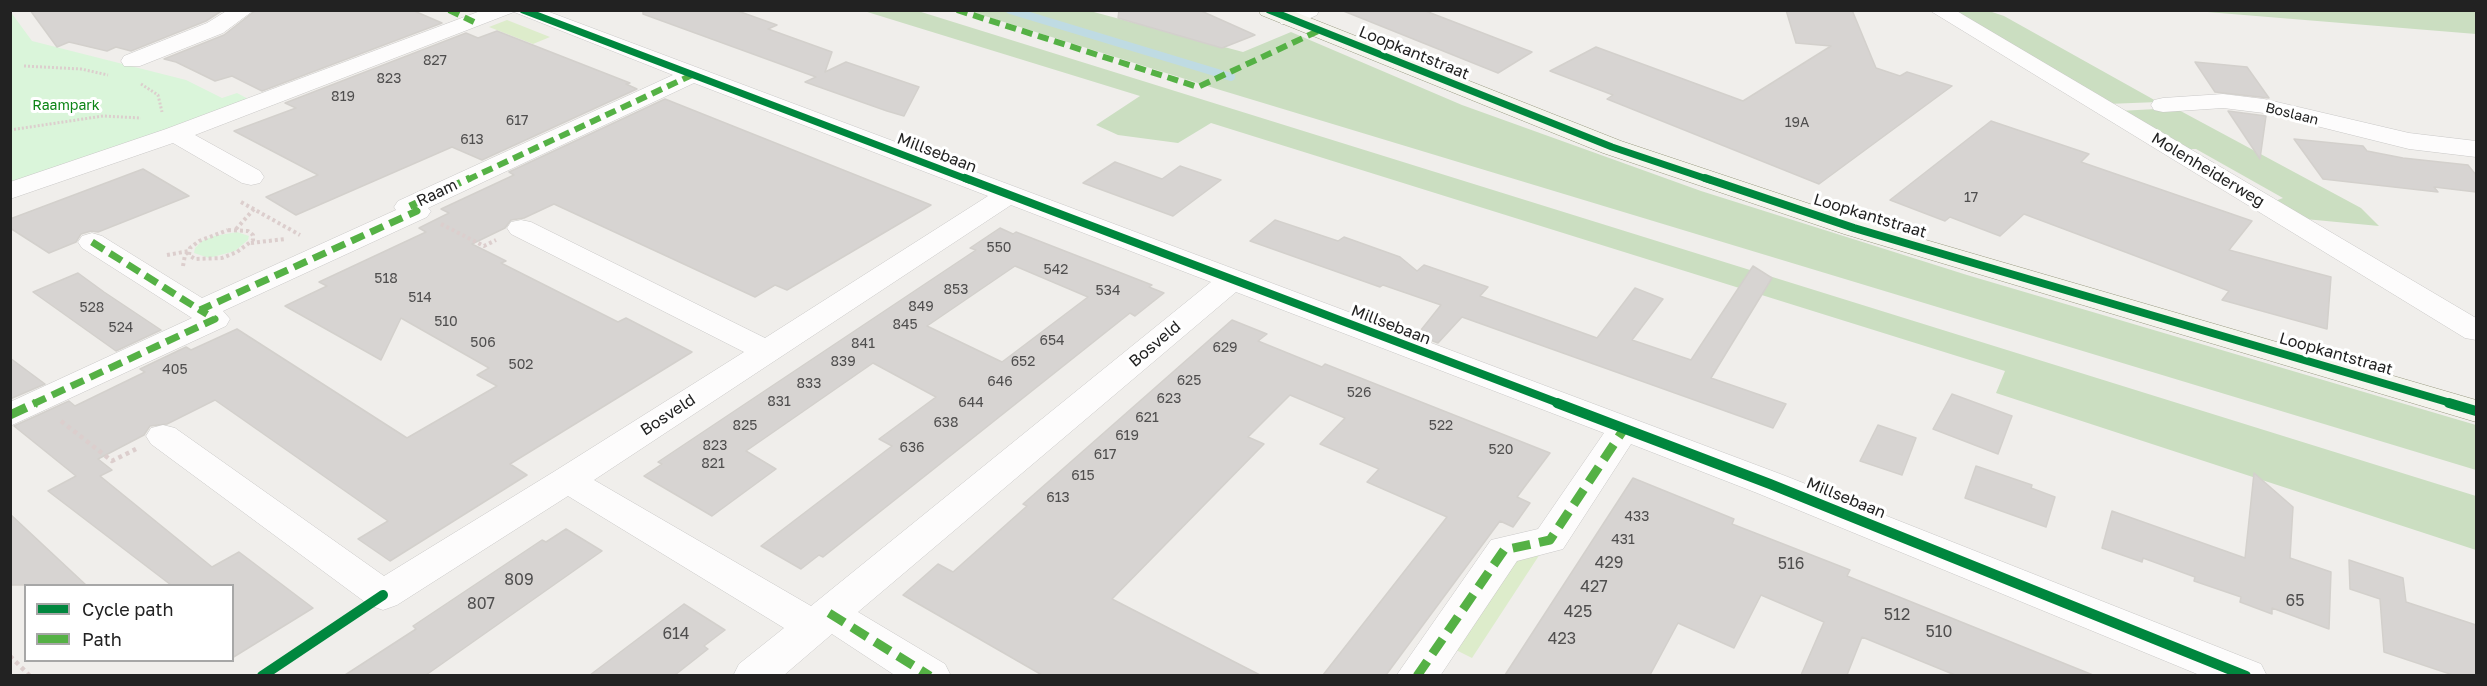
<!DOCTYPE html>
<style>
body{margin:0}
#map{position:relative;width:2487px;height:686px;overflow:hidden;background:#f0eeeb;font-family:"Golos Text",sans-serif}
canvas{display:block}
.frame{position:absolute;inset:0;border:12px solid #222;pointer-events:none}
.legend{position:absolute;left:24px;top:584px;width:210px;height:78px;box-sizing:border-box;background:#fff;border:2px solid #a7a7a7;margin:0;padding:8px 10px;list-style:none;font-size:18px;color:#222}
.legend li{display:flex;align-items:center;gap:12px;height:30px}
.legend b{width:30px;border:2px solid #a7a7a7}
</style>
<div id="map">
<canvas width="2487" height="686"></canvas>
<div class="frame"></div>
<ul class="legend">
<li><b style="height:8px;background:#00873e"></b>Cycle path</li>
<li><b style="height:8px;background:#55b145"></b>Path</li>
</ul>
</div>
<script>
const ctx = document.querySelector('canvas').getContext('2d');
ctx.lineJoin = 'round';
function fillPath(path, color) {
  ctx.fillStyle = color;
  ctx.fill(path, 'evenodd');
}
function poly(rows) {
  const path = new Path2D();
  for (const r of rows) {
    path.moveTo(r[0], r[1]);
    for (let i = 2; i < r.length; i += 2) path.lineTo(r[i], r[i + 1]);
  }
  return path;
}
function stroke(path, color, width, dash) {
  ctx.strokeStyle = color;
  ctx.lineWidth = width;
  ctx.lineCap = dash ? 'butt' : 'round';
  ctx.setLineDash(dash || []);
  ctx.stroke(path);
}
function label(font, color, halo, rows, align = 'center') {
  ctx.font = font + ' "Golos Text",sans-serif';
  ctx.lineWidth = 6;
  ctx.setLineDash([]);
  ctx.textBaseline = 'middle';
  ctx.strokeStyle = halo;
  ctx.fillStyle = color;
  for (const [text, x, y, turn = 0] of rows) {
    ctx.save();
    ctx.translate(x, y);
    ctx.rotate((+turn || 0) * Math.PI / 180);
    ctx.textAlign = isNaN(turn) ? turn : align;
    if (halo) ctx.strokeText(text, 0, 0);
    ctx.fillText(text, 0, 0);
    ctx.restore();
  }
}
fillPath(poly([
 [507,20,550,37,533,44,489,27],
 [1540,554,1472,658,1450,647,1508,559]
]), '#ddeccb');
fillPath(poly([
 [864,11,918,11,2476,496,2476,550,1996,393,2005,371,1211,123,1178,143,1118,135,1096,125,1140,96],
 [969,11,1090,11,1243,52,1291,32,1462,105,1701,191,1967,275,2476,425,2476,470,1217,89],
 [1947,11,1989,11,2004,16,2158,102,2107,104,2104,98],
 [2195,11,2476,11,2476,34],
 [2175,108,2361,208,2379,226,2305,219,2270,203,2283,198,2196,149,2184,149,2119,111]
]), '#cbdec1');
fillPath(poly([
 [10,11,32,41,186,80,222,98,237,93,252,101,11,183],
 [237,232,249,236,248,240,235,251,209,258,194,253,195,248,202,241,214,236]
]), '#daf5da');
stroke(poly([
 [1010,10,1231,77]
]), '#bfdbe3', 8);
const building = poly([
 [30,10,223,10,206,21,131,51,116,47,107,51,69,42,57,47,30,10],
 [256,10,412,10,442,23,262,91,232,76,215,81,176,62,164,59,224,35,256,10],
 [643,10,735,10,777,25,768,29,832,52,825,72,846,62,919,87,904,116,887,111,805,82,816,77,643,14,643,10],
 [1119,10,1199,10,1255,35,1222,48,1118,18,1119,10],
 [1341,10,1423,10,1532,52,1498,73,1341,10],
 [1786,10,1852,10,1876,68,1900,76,1907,72,1952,86,1819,184,1607,99,1613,95,1550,71,1596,47,1743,101,1831,46,1796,43,1786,10],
 [497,31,630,83,626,84,637,89,482,160,452,147,296,215,266,197,318,175,234,131,296,108,285,103,466,33,478,38,497,31],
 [2195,62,2247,67,2269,98,2215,92,2195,62],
 [665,99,931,205,787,290,775,285,755,297,554,204,524,218,511,220,505,228,472,244,506,261,501,263,618,322,626,318,692,352,510,464,527,475,390,561,358,539,388,521,215,400,167,424,150,426,144,435,98,459,112,470,100,476,212,567,239,552,313,608,232,658,232,585,171,585,48,491,76,476,14,426,69,401,75,406,145,372,140,369,186,347,191,350,237,329,407,438,497,386,477,375,489,368,401,318,381,360,285,306,327,286,319,282,426,232,419,228,449,213,441,209,514,175,509,172,665,99],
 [2228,111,2266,116,2260,159,2228,111],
 [1991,121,2089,154,2081,162,2252,221,2229,250,2331,277,2327,329,2222,300,2229,291,2024,214,2000,236,1950,217,1945,221,1890,200,1991,121],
 [2294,139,2363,146,2367,151,2403,158,2468,165,2476,175,2476,192,2434,187,2438,192,2323,179,2294,139],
 [1115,162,1162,179,1180,166,1221,180,1173,216,1083,183,1115,162],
 [143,169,189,196,98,232,91,231,81,234,76,242,49,253,10,228,10,219,143,169],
 [1275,220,1338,241,1344,237,1400,257,1417,271,1424,265,1488,287,1480,296,1597,338,1635,288,1663,299,1632,340,1691,360,1753,266,1772,278,1711,378,1786,404,1773,428,1462,317,1438,343,1417,335,1441,305,1383,285,1380,287,1250,241,1275,220],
 [1000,228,1013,234,1016,232,1152,285,1149,287,1164,293,1135,316,1130,313,823,557,819,555,801,569,761,546,892,446,879,439,936,397,873,363,746,451,776,469,712,516,644,476,662,464,658,462,976,250,970,248,1000,228],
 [1015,266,1088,297,1002,362,927,326,1015,266],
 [78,273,104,292,161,330,116,351,33,292,78,273],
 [1232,320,1267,334,1258,341,1322,367,1325,364,1550,453,1517,497,1530,503,1513,527,1500,521,1386,675,1323,675,1447,517,1367,482,1379,469,1320,444,1345,418,1290,395,1248,437,1264,444,1112,599,1260,675,1042,675,903,595,938,564,953,572,1027,506,1023,504,1232,320],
 [10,358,45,384,10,399,10,358],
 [1952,394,2012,416,1998,454,1933,429,1952,394],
 [1878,425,1916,438,1902,475,1860,461,1878,425],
 [1976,466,2032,485,2031,488,2055,497,2046,527,1965,498,1976,466],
 [2254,473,2293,507,2290,558,2331,572,2329,629,2272,608,2272,614,2240,602,2241,597,2194,581,2195,577,2143,558,2142,562,2102,548,2112,511,2245,558,2254,473],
 [1633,478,1734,519,1732,524,1850,570,1847,576,2093,675,1955,675,1862,637,1847,675,1801,675,1824,622,1761,595,1734,648,1678,623,1650,675,1505,675,1633,478],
 [10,514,86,585,10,585,10,514],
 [566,529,602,551,426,675,345,675,416,629,413,626,542,540,546,542,566,529],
 [2349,560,2403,578,2406,602,2476,625,2476,675,2453,675,2384,652,2380,599,2350,589,2349,560],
 [684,604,725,630,704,646,708,649,675,675,590,675,684,604]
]);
fillPath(building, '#d7d4d2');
stroke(building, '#d3d0cc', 1.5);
const street = poly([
 [228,10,254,10,223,33,140,66,124,66,121,61,124,56,207,23,228,10],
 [483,10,544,10,1783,475,2261,664,2267,676,2202,676,1757,493,1631,444,1563,549,1517,561,1440,676,1396,676,1491,540,1538,529,1604,433,1236,292,858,612,945,664,951,676,896,676,832,634,783,676,733,676,739,664,784,628,568,496,397,605,383,610,369,605,151,444,146,436,151,428,163,425,175,428,384,576,555,471,744,352,511,234,507,228,511,222,521,220,531,222,765,338,988,196,694,83,428,208,431,211,427,217,223,311,230,319,226,326,10,426,10,402,192,318,82,248,78,242,82,236,92,233,102,236,202,298,396,210,394,207,398,201,673,75,514,12,195,135,260,171,264,177,260,183,251,185,242,183,173,143,10,199,10,182,166,129,483,10],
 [1011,205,1211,282,811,606,594,480,1011,205],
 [1290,10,1319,10,1317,15,1297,24,1281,24,1278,19,1290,10],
 [1929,10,1955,10,2476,318,2476,340,2465,338,1929,10],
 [2223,94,2264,99,2409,133,2476,141,2476,157,2409,149,2264,113,2223,108,2163,112,2154,110,2151,105,2154,100,2163,98,2223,94]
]);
const secondary = poly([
 [1258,10,1290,10,1621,141,1864,222,2476,400,2476,422,1844,234,1603,153,1261,15,1258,10]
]);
stroke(street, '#c9c8c7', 1);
stroke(secondary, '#999a82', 1);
stroke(poly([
 [24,66,81,69,108,75],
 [141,84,158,95,162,112],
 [10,130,103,116,141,118]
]), '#dccecd', 3, [2, 2]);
stroke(poly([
 [241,202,300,235],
 [441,224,484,246,496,240],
 [236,229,254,209],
 [228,230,248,231,253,235,253,240,237,252,222,258,195,259,189,255,190,248,199,241,228,230],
 [251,243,285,239],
 [167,255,189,251],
 [183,266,185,255,189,251]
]), '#dccecd', 4, [3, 3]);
stroke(poly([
 [61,421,112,461,136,449],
 [10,656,30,676]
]), '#dccecd', 4.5, [4, 4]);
fillPath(street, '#fdfcfc');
fillPath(secondary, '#f4f4ed');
stroke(poly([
 [449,10,474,22],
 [957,10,1198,87,1318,31],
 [467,180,692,75]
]), '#55b145', 6, [11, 6]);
stroke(poly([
 [92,242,200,310,417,211,408,207,470,178],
 [33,404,215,319,200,310]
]), '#55b145', 7, [14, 7]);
stroke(poly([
 [10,415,36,403],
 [829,613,930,676],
 [1417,676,1504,550,1550,540,1624,429]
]), '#55b145', 9, [18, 9]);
stroke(poly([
 [523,10,969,180],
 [1269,10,1612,147,1710,180]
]), '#00873e', 7);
stroke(poly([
 [965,178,1561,404],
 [1705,178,1854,228,2454,404]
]), '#00873e', 8);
stroke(poly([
 [1557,403,1770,484,2246,676],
 [2449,403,2476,411],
 [262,676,383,595]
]), '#00873e', 10);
label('14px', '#4f4e4e', null, [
 ["827",435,61],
 ["823",389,79],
 ["819",343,97],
 ["617",517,121],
 ["19A",1797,123],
 ["613",472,140],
 ["17",1971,198],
 ["550",999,248],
 ["542",1056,270],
 ["518",386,279],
 ["853",956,290],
 ["534",1108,291],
 ["514",420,298],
 ["849",921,307],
 ["528",92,308],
 ["510",446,322],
 ["845",905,325],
 ["524",121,328],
 ["654",1052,341],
 ["506",483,343],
 ["841",863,344],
 ["629",1225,348],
 ["839",843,362],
 ["652",1023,362],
 ["502",521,365],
 ["405",175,370],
 ["625",1189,381],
 ["646",1000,382],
 ["833",809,384],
 ["526",1359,393],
 ["623",1169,399],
 ["831",779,402],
 ["644",971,403],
 ["621",1147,418],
 ["638",946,423],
 ["825",745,426],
 ["522",1441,426],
 ["619",1127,436],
 ["823",715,446],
 ["636",912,448],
 ["520",1501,450],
 ["617",1105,455],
 ["821",713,464],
 ["615",1083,476],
 ["613",1058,498],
 ["433",1637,517],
 ["431",1623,540]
]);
label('14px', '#0c8416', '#fff', [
 ["Raampark",66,106]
]);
label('14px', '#222', '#fff', [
 ["Boslaan",2292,114,14]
]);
label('16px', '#222', '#fff', [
 ["Loopkantstraat",1414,53,22],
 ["Millsebaan",937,153,21],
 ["Molenheiderweg",2208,170,31],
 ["Raam",437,193,-25],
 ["Loopkantstraat",1870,216,17],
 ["Millsebaan",1391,325,21],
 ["Bosveld",1155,344,-40],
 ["Loopkantstraat",2336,354,16],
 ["Bosveld",668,415,-33],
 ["Millsebaan",1846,498,22]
]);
label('16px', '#4f4e4e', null, [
 ["429",1609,563],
 ["516",1791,564],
 ["809",519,580],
 ["427",1594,587],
 ["65",2295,601],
 ["807",481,604],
 ["425",1578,612],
 ["512",1897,615],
 ["510",1939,632],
 ["614",676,634],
 ["423",1562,639]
]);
</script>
